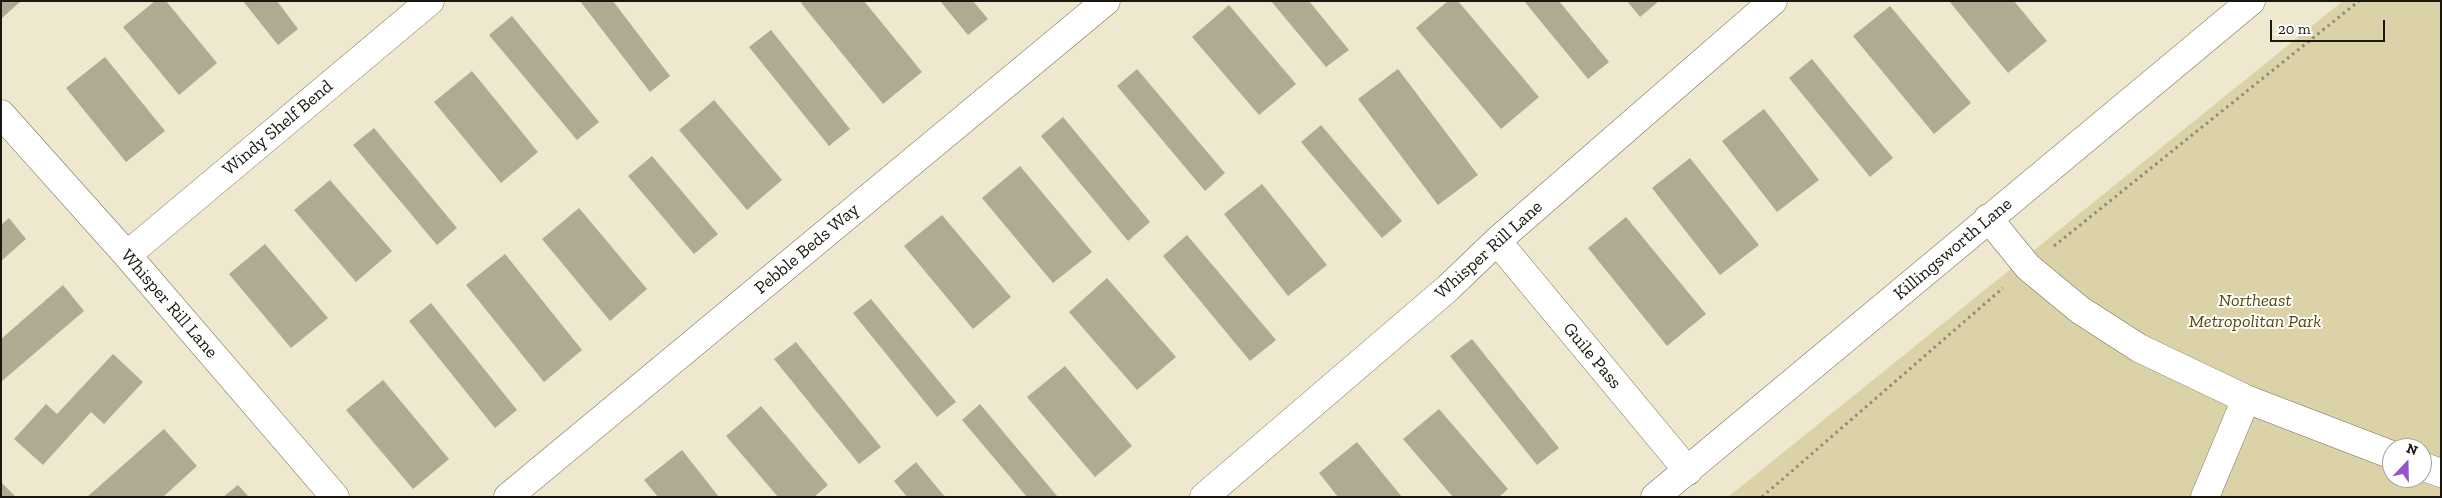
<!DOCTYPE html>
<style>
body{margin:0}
#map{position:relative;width:2442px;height:498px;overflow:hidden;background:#eee8ce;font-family:"Zilla Slab",serif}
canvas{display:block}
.frame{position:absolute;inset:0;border:2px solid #19170e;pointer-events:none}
.north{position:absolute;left:2382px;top:438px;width:50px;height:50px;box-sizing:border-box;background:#fff;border:1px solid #a3a29f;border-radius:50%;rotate:21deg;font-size:14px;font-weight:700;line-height:20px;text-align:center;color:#19170e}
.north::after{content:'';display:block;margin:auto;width:18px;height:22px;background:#9554ca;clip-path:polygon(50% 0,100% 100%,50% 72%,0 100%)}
.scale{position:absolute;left:2270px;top:20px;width:115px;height:22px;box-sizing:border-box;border:2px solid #19170e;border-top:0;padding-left:6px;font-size:15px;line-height:18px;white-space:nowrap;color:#19170e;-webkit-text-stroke:4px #fff;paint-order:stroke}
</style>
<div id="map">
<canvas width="2442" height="498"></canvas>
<div class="frame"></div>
<div class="north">N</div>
<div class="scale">20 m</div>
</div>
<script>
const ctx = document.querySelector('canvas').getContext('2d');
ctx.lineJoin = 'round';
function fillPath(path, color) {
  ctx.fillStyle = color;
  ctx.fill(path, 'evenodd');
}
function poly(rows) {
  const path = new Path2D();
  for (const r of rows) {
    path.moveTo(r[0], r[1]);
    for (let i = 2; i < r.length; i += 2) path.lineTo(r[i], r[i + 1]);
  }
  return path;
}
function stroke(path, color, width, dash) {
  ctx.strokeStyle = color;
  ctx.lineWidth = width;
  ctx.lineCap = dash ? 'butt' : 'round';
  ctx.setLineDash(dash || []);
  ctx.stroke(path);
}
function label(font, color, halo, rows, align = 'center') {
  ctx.font = font + ' "Zilla Slab",serif';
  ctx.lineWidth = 4;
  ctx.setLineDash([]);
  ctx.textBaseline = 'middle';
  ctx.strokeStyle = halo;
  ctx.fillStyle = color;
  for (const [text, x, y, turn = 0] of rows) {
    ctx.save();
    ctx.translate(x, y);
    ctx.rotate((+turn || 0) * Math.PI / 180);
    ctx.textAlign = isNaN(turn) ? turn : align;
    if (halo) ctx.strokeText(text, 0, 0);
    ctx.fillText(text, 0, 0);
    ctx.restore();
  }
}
fillPath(poly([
 [2343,1,2441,1,2441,497,1728,497],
 [2392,448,2422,448,2422,478,2392,478]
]), '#dbd2a7');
fillPath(poly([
 [1,1,21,1,1,19],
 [155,1,166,1,217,63,179,95,123,27],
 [243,1,277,1,298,29,278,45],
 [580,1,613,1,670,76,650,92],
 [803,1,864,1,922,72,883,104,801,3],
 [940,1,973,1,988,19,968,35],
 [1271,1,1309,1,1349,50,1326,67],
 [1448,1,1458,1,1539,97,1501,129,1416,28],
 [1524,1,1559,1,1609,62,1588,79],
 [1627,1,1659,1,1640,17],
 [1949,1,2014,1,2047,41,2008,73],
 [1229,5,1296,84,1259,115,1192,37],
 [1890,6,1971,103,1934,134,1853,36],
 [512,16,599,122,577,140,489,35],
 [771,30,850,129,829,146,749,47],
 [105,57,165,131,126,162,66,88],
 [1812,59,1893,158,1870,177,1789,78],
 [1137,69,1225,173,1205,191,1117,86],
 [1398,69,1478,175,1438,205,1358,99],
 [472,71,538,152,501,183,434,102],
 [714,100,782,180,747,210,679,130],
 [1764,109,1819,180,1777,212,1722,141],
 [1063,117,1150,222,1128,241,1041,136],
 [1321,125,1402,221,1382,238,1301,142],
 [374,128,457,228,437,245,353,145],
 [652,156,718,234,694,254,628,176],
 [1690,158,1759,245,1720,275,1652,188],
 [1020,166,1092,252,1053,283,982,198],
 [330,180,392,251,356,282,294,210],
 [1262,184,1327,265,1288,296,1224,214],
 [579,208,647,289,610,321,542,239],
 [942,215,1011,297,973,329,904,246],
 [1626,217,1706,314,1667,346,1588,248],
 [9,218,26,239,1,261,1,225],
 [1187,235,1276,340,1250,361,1163,256],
 [265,244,328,318,291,348,229,274],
 [505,254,582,350,544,382,466,285],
 [1107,278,1176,357,1137,390,1069,312],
 [63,285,84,311,1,382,1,339],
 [871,299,956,402,937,417,853,313],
 [431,303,517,410,495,428,409,321],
 [1472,339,1559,448,1537,465,1450,356],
 [796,342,881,447,859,464,774,359],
 [113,354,143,382,104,424,91,412,43,465,14,439,46,404,57,414],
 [1065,366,1132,446,1095,477,1027,397],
 [383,380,449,459,413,489,346,410],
 [980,404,1057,496,1027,497,962,420],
 [761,406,828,485,814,497,778,497,726,436],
 [1439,409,1508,489,1499,497,1453,497,1403,439],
 [164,429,197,466,163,497,87,497],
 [1357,442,1402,497,1338,497,1319,473],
 [682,450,719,497,658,497,644,480],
 [916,462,945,497,907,497,894,481],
 [1,482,16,497,1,497],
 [238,485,249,497,223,497]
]), '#b0aa92');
const minor = poly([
 [1,114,127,255,335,497],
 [1988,218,2028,267,2080,310,2139,348,2246,399,2392,455],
 [1497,241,1688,471],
 [127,255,430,1],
 [2422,466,2441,473],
 [508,497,1106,1],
 [1204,497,1448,288,1497,241,1773,1],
 [1655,497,2251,1],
 [2205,497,2246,399]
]);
stroke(minor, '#76715a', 29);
stroke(poly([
 [2054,246,2359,1],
 [1762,497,2003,288]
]), '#8e8a78', 3, [2.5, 4]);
stroke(minor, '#fff', 28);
label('18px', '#19170e', '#fff', [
 ["Windy Shelf Bend",278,128,-40],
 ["Pebble Beds Way",807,249,-40],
 ["Killingsworth Lane",1953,249,-40],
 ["Whisper Rill Lane",1489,250,-42],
 ["Whisper Rill Lane",169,304,49],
 ["Guile Pass",1592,356,50]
]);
label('italic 18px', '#564a0a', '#fff', [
 ["Northeast",2255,301],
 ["Metropolitan Park",2255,322]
]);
</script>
